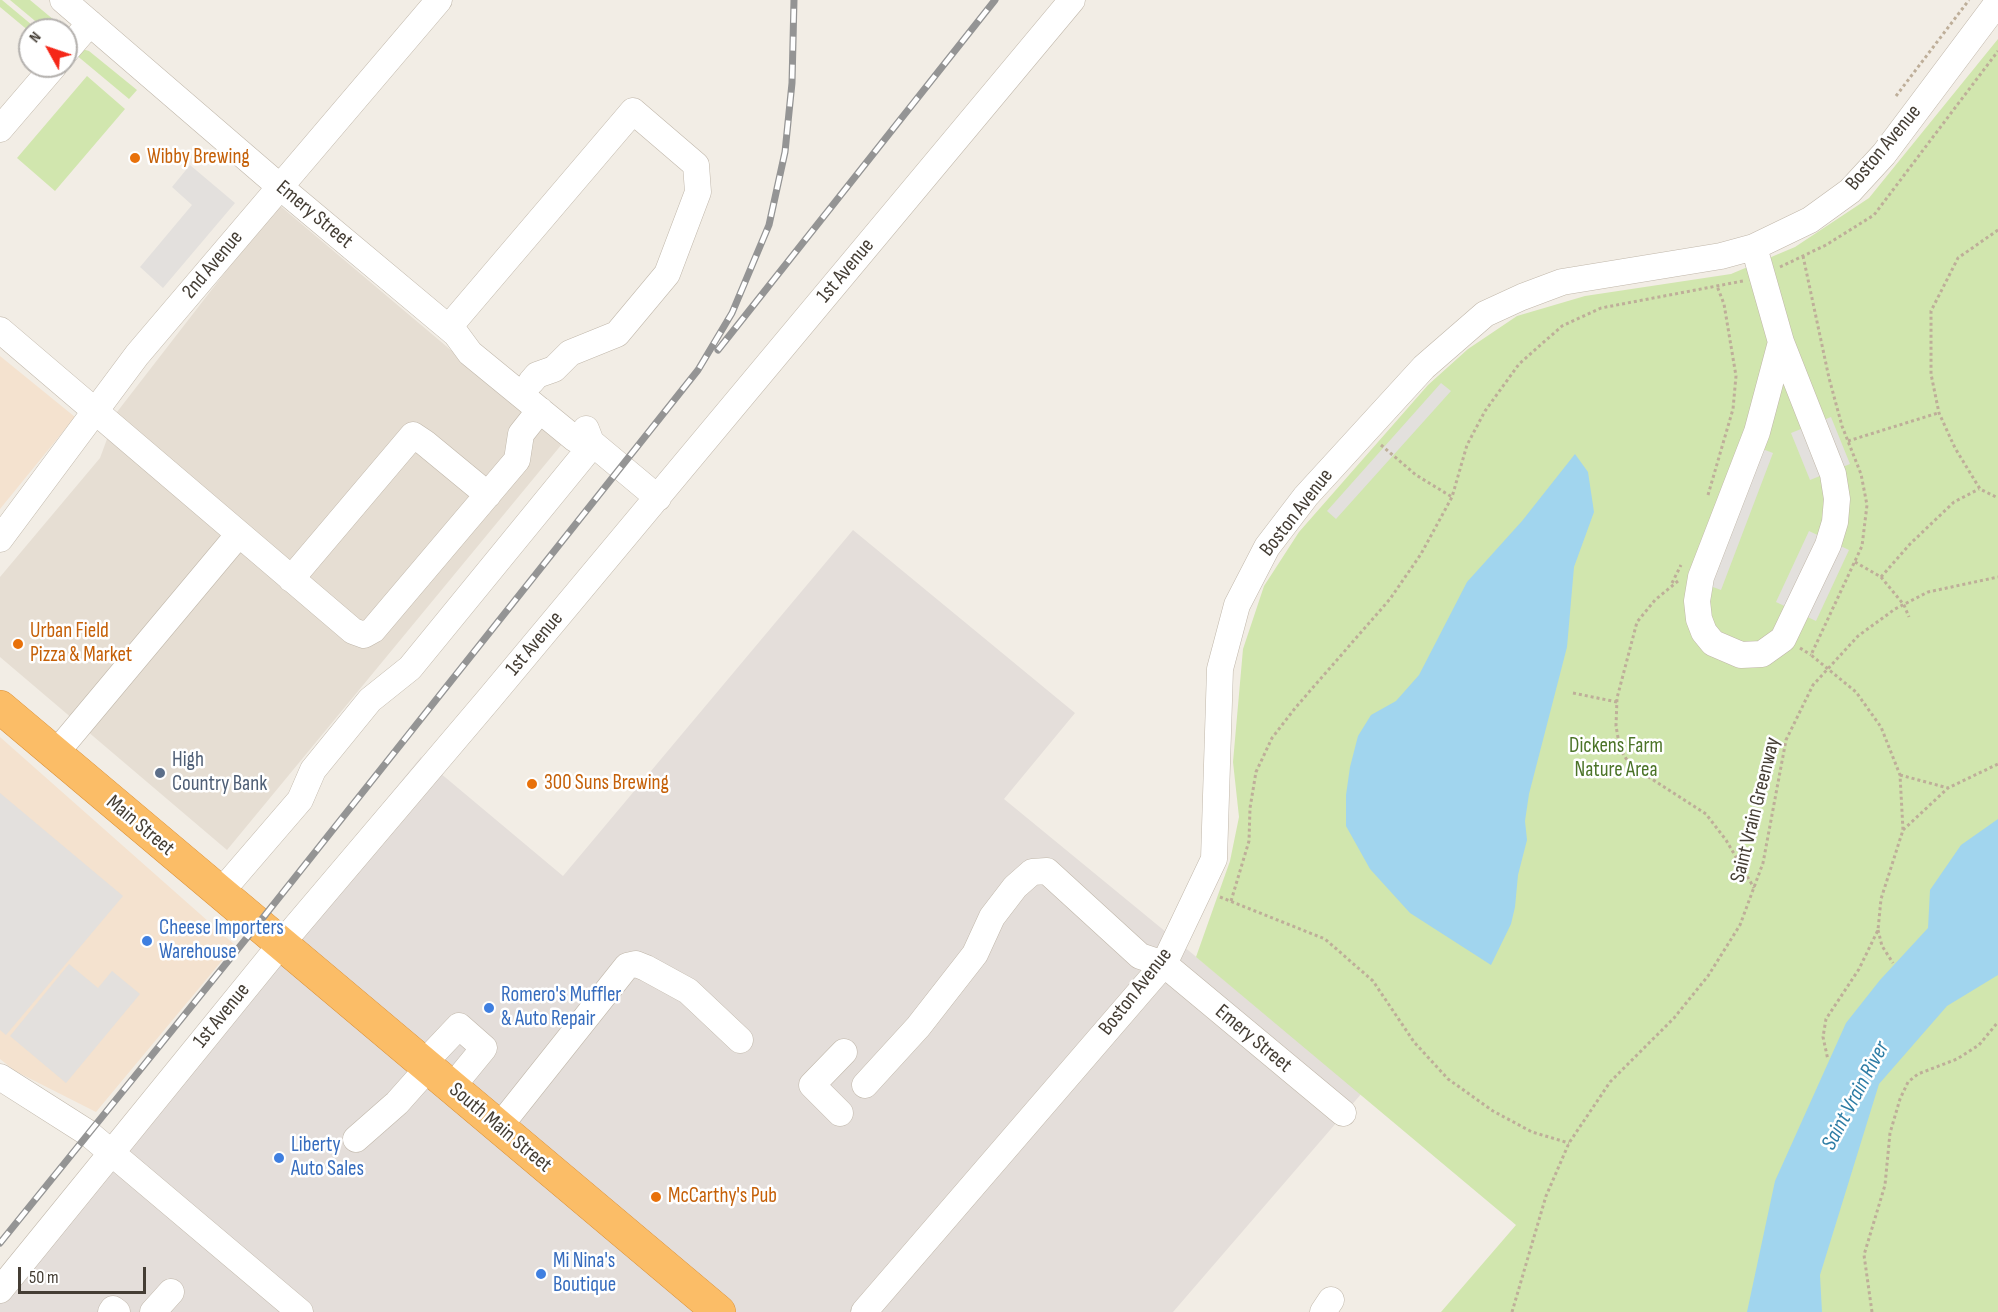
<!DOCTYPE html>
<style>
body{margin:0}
#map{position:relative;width:1998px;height:1312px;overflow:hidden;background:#f2ede5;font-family:"Sofia Sans Condensed",sans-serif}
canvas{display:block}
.north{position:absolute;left:18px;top:18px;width:60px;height:60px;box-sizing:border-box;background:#fff;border:2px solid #b4b1ae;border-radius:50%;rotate:310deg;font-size:16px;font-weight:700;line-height:24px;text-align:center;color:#443d34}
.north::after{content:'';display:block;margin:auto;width:21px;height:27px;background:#f52718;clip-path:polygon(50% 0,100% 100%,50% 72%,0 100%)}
.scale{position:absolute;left:18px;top:1267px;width:128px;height:27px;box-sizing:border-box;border:3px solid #443d34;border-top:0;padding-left:8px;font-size:18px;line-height:21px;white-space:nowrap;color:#443d34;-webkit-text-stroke:4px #fff;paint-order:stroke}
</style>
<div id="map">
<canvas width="1998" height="1312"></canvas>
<div class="north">N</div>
<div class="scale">50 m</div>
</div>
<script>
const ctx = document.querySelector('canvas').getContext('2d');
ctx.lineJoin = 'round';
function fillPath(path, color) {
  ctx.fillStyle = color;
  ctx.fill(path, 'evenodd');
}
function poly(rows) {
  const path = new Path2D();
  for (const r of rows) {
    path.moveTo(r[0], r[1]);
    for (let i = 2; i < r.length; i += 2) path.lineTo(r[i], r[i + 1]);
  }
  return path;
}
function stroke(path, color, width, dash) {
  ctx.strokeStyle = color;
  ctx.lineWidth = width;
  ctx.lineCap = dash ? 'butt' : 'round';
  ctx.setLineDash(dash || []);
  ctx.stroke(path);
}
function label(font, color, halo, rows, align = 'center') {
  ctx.font = font + ' "Sofia Sans Condensed",sans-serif';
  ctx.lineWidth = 5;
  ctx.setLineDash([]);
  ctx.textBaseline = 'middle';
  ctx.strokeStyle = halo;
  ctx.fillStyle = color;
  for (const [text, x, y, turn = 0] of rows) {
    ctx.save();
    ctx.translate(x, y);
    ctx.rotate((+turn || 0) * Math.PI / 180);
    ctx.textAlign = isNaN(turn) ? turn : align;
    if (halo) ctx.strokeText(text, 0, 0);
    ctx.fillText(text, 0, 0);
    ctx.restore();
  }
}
fillPath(poly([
 [278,204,562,444,227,850,0,657,0,577,100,458,117,412]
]), '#e6ded3');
fillPath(poly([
 [0,356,75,417,0,509],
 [0,737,235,945,96,1112,15,1071,0,1059]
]), '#f4e2cf');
fillPath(poly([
 [853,530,1075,713,1004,799,1362,1093,1173,1312,0,1312,0,1269,421,757,563,876]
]), '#e4deda');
fillPath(poly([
 [0,0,2,0,38,30,30,32,0,7],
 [10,0,30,0,60,25,62,30,46,30],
 [1998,39,1998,1312,1441,1312,1516,1225,1196,957,1230,861,1239,817,1233,762,1243,649,1264,586,1299,532,1428,385,1468,349,1517,316,1585,296,1731,274,1795,247,1869,198],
 [82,49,89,51,137,90,129,99,75,54],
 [87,76,125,109,55,191,17,158]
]), '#d1e6ae');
fillPath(poly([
 [190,165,235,203,163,288,140,267,192,205,172,187],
 [1441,383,1451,391,1336,519,1327,511],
 [1831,417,1850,464,1810,480,1791,433],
 [1757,447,1773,453,1721,590,1705,584],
 [1809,531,1849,550,1816,621,1776,602],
 [0,793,123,896,6,1035,0,1030],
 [69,964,98,988,112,971,140,994,66,1083,10,1036]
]), '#e3e0dd');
fillPath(poly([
 [1575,454,1588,472,1594,512,1574,567,1567,647,1529,794,1525,821,1527,840,1518,875,1515,907,1511,924,1491,965,1410,913,1370,869,1346,826,1346,795,1350,767,1358,736,1371,715,1396,701,1419,675,1467,582,1522,521],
 [1998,819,1998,975,1947,1006,1879,1084,1820,1275,1822,1312,1747,1312,1775,1181,1846,1023,1880,980,1928,928,1930,890,1961,845]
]), '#a1d5ee');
const minor = poly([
 [63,0,279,186,456,334,470,353,575,439,591,442],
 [66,51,90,23],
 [0,129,54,66],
 [1754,247,1781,342,1833,474,1837,499,1835,522,1828,545,1783,639,1762,654,1741,655,1713,643,1704,632,1699,619,1697,601,1701,577,1757,432,1781,342],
 [449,327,633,111,696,165,698,192,667,274,617,334,570,353,554,369,537,375,531,382],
 [0,330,353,631,364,635,373,630,517,460,521,434,540,410],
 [586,429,591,442,658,498],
 [0,539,137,355,439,0],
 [291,579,413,435,425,443,488,495],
 [55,754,239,534],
 [220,893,300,800,313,770,370,700,410,668,593,444],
 [424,1063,459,1026,484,1048,452,1087],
 [0,1077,88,1133,300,1312],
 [865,1085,918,1027,975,954,992,917,1015,887,1032,872,1047,871,1140,956,1164,964,1343,1113],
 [840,1113,812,1085,844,1052],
 [499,1127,627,966,636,964,646,968,688,991,740,1040],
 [356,1139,397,1103,429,1067],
 [0,1290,282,943,489,699,1072,0],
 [111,1312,113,1309,117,1312],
 [153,1312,171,1292],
 [864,1312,1164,964,1214,859,1220,669,1237,605,1267,547,1306,496,1424,367,1485,314,1522,297,1562,282,1721,256,1754,247,1810,220,1850,191,1884,154,1998,2],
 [1323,1312,1331,1300]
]);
const highway = poly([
 [0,707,719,1312]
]);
stroke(minor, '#c0b7aa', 27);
stroke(highway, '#da9037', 34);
stroke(poly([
 [1896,96,1969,0],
 [1998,230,1958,258,1931,311,1931,374,1939,413,1955,448,1980,489,1998,498],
 [1803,256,1829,378,1842,426,1861,474,1867,505,1862,546,1811,655,1856,692,1881,727,1900,775,1903,830,1881,899,1878,930,1859,969,1826,1019,1823,1037,1828,1060],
 [1780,267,1826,245,1874,215,1998,51],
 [1848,441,1938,413],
 [1381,445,1416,475,1452,497],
 [1708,495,1733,409,1736,376,1724,304,1717,286],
 [1855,562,1881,577,1904,605,1909,617],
 [1881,577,1910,544,1954,502,1979,489],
 [1678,581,1655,600,1637,622,1617,698,1616,726,1620,749,1627,760,1644,774,1706,814,1726,840,1754,888],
 [1672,583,1681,565],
 [1800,648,1811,655],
 [1573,693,1617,702],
 [1900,775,1948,788,1998,764],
 [1903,830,1948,788],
 [1220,897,1325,939,1373,981,1414,1042,1448,1079,1493,1111,1532,1132,1569,1143],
 [1231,901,1249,841,1250,808,1256,772,1272,738,1296,707,1390,599,1421,554,1452,497,1467,445,1485,411,1519,364,1562,326,1601,308,1743,281],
 [1878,930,1882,946,1893,963],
 [1512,1312,1546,1196,1569,1143,1610,1082,1674,1018,1708,976,1740,925,1763,863,1786,740,1813,685,1858,636,1895,609,1928,592,1998,577],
 [1872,1312,1864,1255,1885,1185,1890,1133,1900,1099,1908,1082,1918,1074,1957,1059,1979,1045,1998,1022]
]), '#beae99', 3, [3, 3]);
stroke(minor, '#fff', 26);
stroke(highway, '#fbbd67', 33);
const rail = poly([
 [718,350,995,0],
 [0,1243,258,924,698,370,732,313,769,225,785,152,792,83,794,0]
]);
stroke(rail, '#949494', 7);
stroke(rail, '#fff', 4.5, [14]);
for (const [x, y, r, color] of [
 [135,158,6,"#e8710a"],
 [18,644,6,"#e8710a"],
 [160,773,6,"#5c6f8a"],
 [532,784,6,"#e8710a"],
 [147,941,6,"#3f7fe0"],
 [489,1008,6,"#3f7fe0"],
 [279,1158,6,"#3f7fe0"],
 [656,1197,6,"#e8710a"],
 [541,1274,6,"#3f7fe0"]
]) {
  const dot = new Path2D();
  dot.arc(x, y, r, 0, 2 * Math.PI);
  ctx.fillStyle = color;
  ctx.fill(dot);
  stroke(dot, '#fff', 2);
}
label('21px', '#443d34', '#fff', [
 ["Boston Avenue",1884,148,-50],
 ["Emery Street",314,215,40],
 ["2nd Avenue",213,265,-50],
 ["1st Avenue",846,271,-50],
 ["Boston Avenue",1297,513,-52],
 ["1st Avenue",535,644,-50],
 ["Saint Vrain Greenway",1756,810,-76],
 ["Main Street",140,826,40],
 ["Boston Avenue",1136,992,-52],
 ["1st Avenue",222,1016,-51],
 ["Emery Street",1253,1039,40],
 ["South Main Street",500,1128,40]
]);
label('21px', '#c56008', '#fff', [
 ["Wibby Brewing",147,158],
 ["Urban Field",30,632],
 ["Pizza & Market",30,656],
 ["300 Suns Brewing",544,784],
 ["McCarthy's Pub",668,1197]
], 'left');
label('21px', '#4c7429', '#fff', [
 ["Dickens Farm",1616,747],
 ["Nature Area",1616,771]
]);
label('21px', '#4e5e75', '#fff', [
 ["High",172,761],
 ["Country Bank",172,785]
], 'left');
label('21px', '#366cbe', '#fff', [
 ["Cheese Importers",159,929],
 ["Warehouse",159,953],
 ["Romero's Muffler",501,996],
 ["& Auto Repair",501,1020],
 ["Liberty",291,1146],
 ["Auto Sales",291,1170],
 ["Mi Nina's",553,1262],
 ["Boutique",553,1286]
], 'left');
label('italic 22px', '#2e7da5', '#fff', [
 ["Saint Vrain River",1856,1096,-62]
]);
</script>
